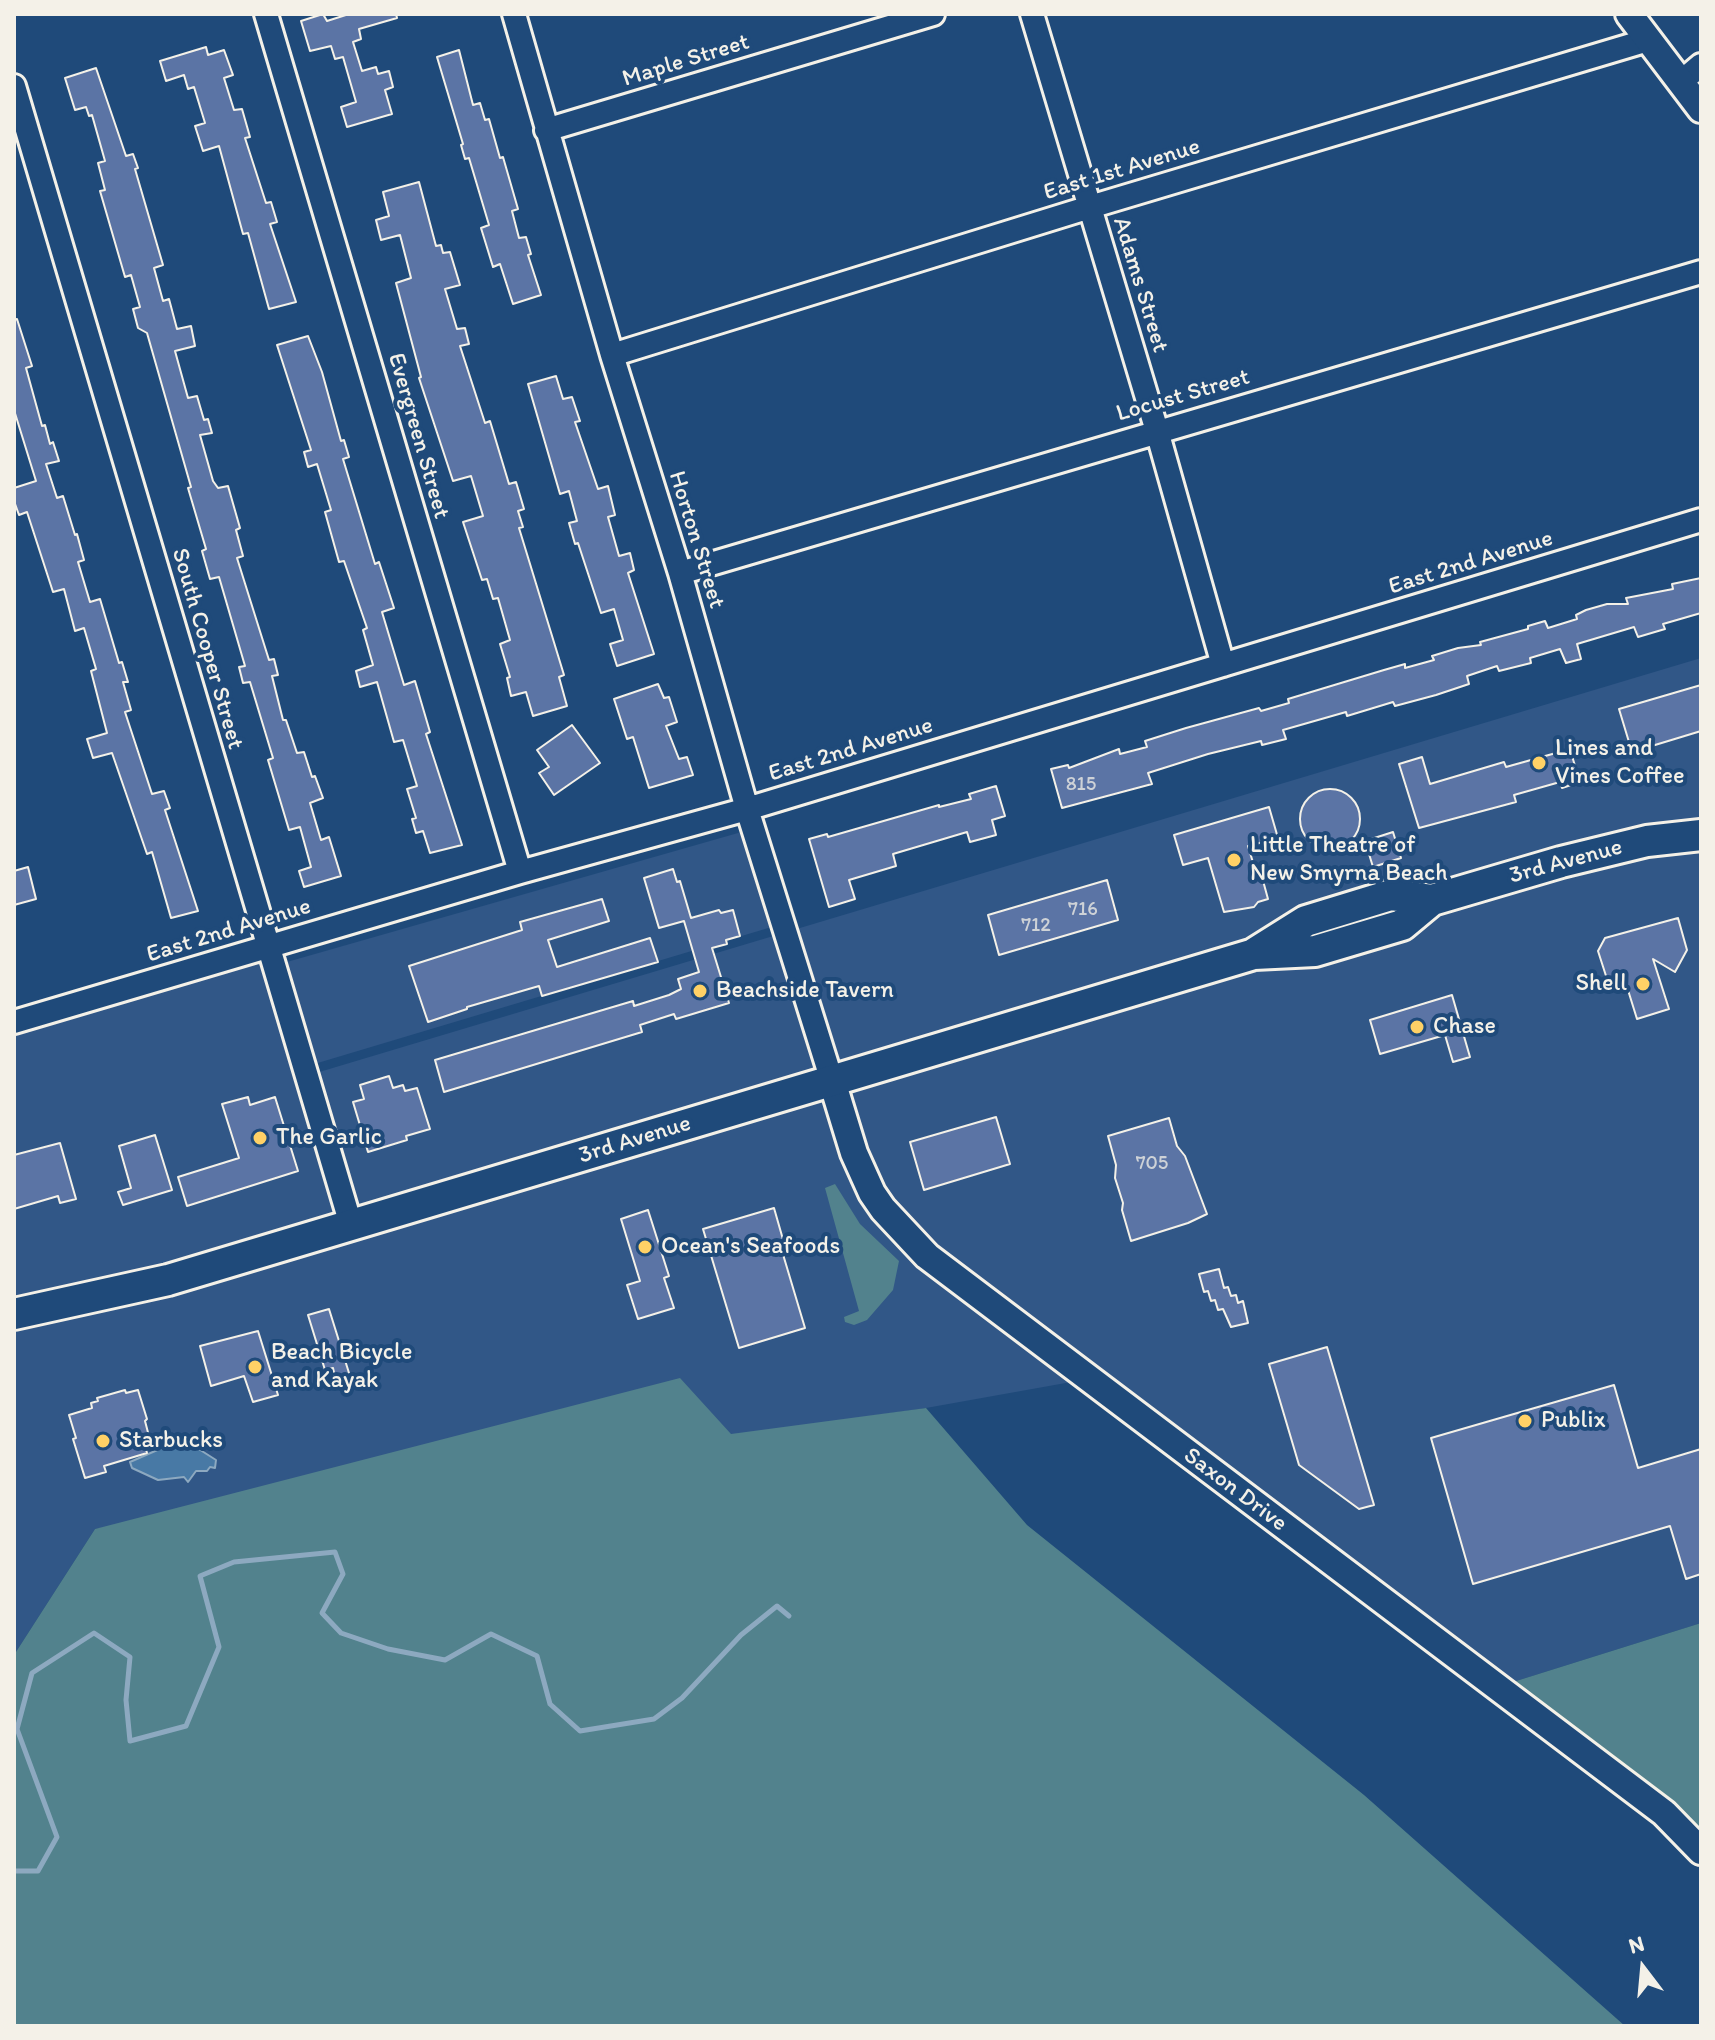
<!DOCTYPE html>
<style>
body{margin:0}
#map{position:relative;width:1715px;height:2040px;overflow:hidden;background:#1f4a7a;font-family:Itim,sans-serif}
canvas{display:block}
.frame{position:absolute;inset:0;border:16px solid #f4f1e8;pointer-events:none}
.north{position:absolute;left:1603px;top:1928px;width:80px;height:80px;-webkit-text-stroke:6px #1f4a7a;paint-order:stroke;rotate:344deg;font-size:22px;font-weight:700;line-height:32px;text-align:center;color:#f4f1e8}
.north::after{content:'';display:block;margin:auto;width:28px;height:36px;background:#f4f1e8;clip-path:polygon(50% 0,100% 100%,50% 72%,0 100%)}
</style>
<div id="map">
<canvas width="1715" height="2040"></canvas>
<div class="frame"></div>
<div class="north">N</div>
</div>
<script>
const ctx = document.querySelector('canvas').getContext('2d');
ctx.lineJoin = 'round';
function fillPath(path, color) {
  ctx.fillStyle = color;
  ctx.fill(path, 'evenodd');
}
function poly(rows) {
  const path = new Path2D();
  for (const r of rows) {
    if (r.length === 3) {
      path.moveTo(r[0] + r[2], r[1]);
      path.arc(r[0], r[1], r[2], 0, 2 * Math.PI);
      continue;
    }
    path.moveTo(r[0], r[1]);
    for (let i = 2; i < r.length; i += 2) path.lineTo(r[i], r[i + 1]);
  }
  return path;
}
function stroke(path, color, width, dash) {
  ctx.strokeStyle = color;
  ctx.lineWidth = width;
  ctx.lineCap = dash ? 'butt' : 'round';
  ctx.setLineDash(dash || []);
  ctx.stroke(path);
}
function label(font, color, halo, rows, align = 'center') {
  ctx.font = font + ' Itim,sans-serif';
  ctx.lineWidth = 8;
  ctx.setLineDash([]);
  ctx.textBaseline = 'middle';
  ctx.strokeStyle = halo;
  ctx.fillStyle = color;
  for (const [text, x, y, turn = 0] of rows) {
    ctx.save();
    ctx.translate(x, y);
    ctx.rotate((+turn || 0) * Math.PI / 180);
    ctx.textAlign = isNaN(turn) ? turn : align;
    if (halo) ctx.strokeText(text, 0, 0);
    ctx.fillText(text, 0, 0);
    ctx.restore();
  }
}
fillPath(poly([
 [1701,658,1701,1623,1497,1687,1088,1379,926,1408,95,1529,14,1655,14,1022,267,946,306,1076],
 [745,831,775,926,311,1065,280,964]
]), '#315787');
fillPath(poly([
 [835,1184,860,1224,899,1261,893,1290,867,1320,854,1325,845,1322,844,1317,859,1311,825,1188],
 [680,1378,731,1434,926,1408,1027,1525,1364,1795,1625,2026,14,2026,14,1655,95,1529],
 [1701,1623,1701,1851,1497,1687]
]), '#52828d');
const water = poly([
 [178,1441,182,1447,187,1444,194,1446,216,1460,215,1468,210,1467,207,1471,196,1471,188,1482,184,1477,158,1480,132,1468,130,1462,178,1441]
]);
fillPath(water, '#4879a5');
stroke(water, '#8da9c0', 2);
stroke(poly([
 [14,1871,38,1871,57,1837,17,1729,32,1673,94,1633,130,1657,126,1700,130,1741,186,1726,219,1647,200,1576,234,1562,335,1552,343,1574,322,1613,341,1633,388,1649,445,1660,491,1634,537,1656,550,1704,580,1731,654,1719,682,1698,741,1635,777,1606,789,1616]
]), '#8da9c0', 5);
const building = poly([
 [323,14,327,21,349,14,396,14,397,18,359,29,361,39,353,42,362,71,376,67,378,74,389,71,393,87,385,90,392,114,347,127,341,107,356,102,343,57,335,59,331,46,310,51,301,21,323,14],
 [206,47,208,55,224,50,233,75,224,78,234,110,242,109,250,137,245,138,266,203,271,202,277,222,270,224,296,302,269,309,248,233,243,234,219,146,203,151,195,126,205,123,194,87,188,89,184,75,166,81,160,61,206,47],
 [459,50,473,105,480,103,485,120,489,119,500,158,503,157,518,209,512,211,519,238,526,237,531,254,528,255,541,295,513,304,500,264,493,267,481,228,489,225,469,158,465,159,461,145,463,144,437,57,459,50],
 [96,68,126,156,133,154,138,168,135,169,163,265,154,268,163,301,169,299,177,329,191,326,195,346,175,351,188,398,197,396,204,420,208,419,212,433,200,435,213,481,218,488,228,486,240,528,236,530,243,556,237,558,269,660,274,659,278,675,272,676,283,720,286,720,297,753,304,752,312,777,315,776,323,798,310,803,321,840,329,837,341,876,304,887,299,871,311,867,300,827,289,830,268,760,273,758,250,682,243,683,239,667,245,666,219,577,210,579,202,551,206,549,188,488,191,487,147,333,138,328,133,309,140,307,131,275,125,277,100,191,105,190,98,163,105,161,92,115,89,116,86,107,75,110,65,78,96,68],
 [419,182,436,246,441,245,443,253,450,252,460,285,445,289,457,329,465,328,469,344,460,346,485,423,490,421,509,484,516,482,524,509,518,511,523,527,519,528,564,675,559,677,567,706,533,716,526,692,511,696,507,678,510,677,500,644,510,640,498,598,493,599,487,579,482,580,463,522,483,516,471,476,453,481,419,378,421,377,396,283,411,278,400,235,381,240,376,220,389,216,383,192,419,182],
 [17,319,32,366,26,368,42,426,45,425,50,444,53,442,59,461,46,464,57,498,63,496,75,535,77,534,84,560,78,562,90,602,100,599,119,663,122,662,128,682,123,682,131,710,125,712,152,794,164,791,170,808,165,810,198,911,171,918,152,852,147,854,112,753,93,758,87,739,107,733,91,671,96,669,84,628,75,631,64,589,53,592,27,512,19,515,14,501,14,488,36,481,14,410,14,320,17,319],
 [308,336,322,372,341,441,344,440,349,457,343,459,375,564,379,562,394,608,382,612,404,685,415,681,430,732,426,734,462,845,430,853,423,831,416,833,412,819,416,818,407,789,417,786,403,740,394,742,377,682,360,687,356,671,373,665,363,630,367,628,344,561,339,562,325,512,331,510,317,464,308,467,304,452,311,450,277,345,308,336],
 [556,376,563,399,572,397,580,421,575,422,598,489,608,486,615,515,608,517,619,556,630,553,634,570,628,573,654,654,617,666,610,644,623,640,614,609,601,613,578,543,575,544,569,523,577,521,569,491,560,494,528,384,556,376],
 [1701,578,1701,613,1663,624,1665,629,1638,637,1634,627,1577,644,1581,659,1566,663,1560,649,1530,658,1531,663,1499,671,1497,666,1467,676,1469,684,1436,695,1395,706,1393,702,1347,716,1346,712,1283,730,1286,739,1262,745,1261,741,1208,754,1148,773,1152,784,1062,808,1051,769,1068,765,1069,768,1119,749,1120,754,1147,747,1145,741,1186,728,1259,708,1261,711,1289,703,1288,699,1384,670,1405,664,1405,668,1434,660,1432,656,1458,648,1481,645,1480,642,1528,629,1528,626,1545,621,1548,628,1577,619,1576,615,1586,610,1607,604,1628,604,1626,598,1673,589,1672,584,1701,578],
 [658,684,664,698,669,697,677,722,666,726,679,759,687,757,693,775,649,788,633,737,627,739,614,699,658,684],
 [1701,685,1701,731,1632,752,1619,709,1701,685],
 [572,725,600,763,554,795,539,773,549,767,537,750,572,725],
 [1563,751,1565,758,1572,756,1580,782,1562,788,1560,782,1514,795,1516,802,1419,828,1399,764,1422,757,1430,784,1504,762,1506,767,1563,751],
 [996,786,1005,816,992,820,996,835,970,842,967,832,893,854,896,866,849,880,855,899,829,907,809,839,827,834,828,837,939,805,939,807,971,799,969,794,996,786],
 [1330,819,30],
 [1269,807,1278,838,1248,846,1258,879,1262,877,1268,899,1258,902,1254,907,1224,912,1208,858,1183,865,1174,835,1269,807],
 [1393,832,1401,858,1373,867,1365,841,1393,832],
 [28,867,36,899,14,905,14,871,28,867],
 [673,869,677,882,680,881,691,918,719,910,721,913,733,910,740,936,726,940,727,944,712,948,729,1003,676,1019,674,1014,640,1025,642,1032,444,1092,435,1060,633,1001,634,1006,669,995,681,989,678,979,699,972,684,921,659,928,644,878,673,869],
 [1107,880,1118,920,999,955,988,915,1107,880],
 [602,899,609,921,548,940,557,967,650,938,658,962,542,996,539,986,467,1007,467,1009,428,1022,409,966,522,930,520,922,602,899],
 [1678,918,1687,950,1675,972,1653,959,1669,1009,1637,1019,1623,974,1607,979,1598,951,1605,938,1678,918],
 [1452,995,1470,1057,1453,1062,1445,1035,1380,1054,1370,1020,1452,995],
 [389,1076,393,1088,403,1085,405,1091,417,1088,430,1129,406,1136,407,1140,368,1152,353,1102,364,1099,360,1085,389,1076],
 [248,1097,250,1105,275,1097,298,1171,187,1206,178,1177,239,1158,222,1104,248,1097],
 [996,1117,1010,1164,924,1190,910,1142,996,1117],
 [1169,1118,1177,1146,1185,1156,1207,1214,1188,1223,1131,1241,1122,1210,1123,1203,1115,1178,1116,1165,1108,1136,1169,1118],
 [155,1135,172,1190,123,1205,118,1192,131,1188,119,1146,155,1135],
 [60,1143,76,1199,60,1203,58,1196,14,1209,14,1155,60,1143],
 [774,1208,786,1250,782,1251,805,1328,739,1348,703,1229,774,1208],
 [648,1210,669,1276,664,1278,674,1308,638,1319,627,1285,640,1281,621,1219,648,1210],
 [1219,1269,1224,1288,1228,1287,1231,1296,1236,1295,1238,1303,1243,1301,1248,1323,1231,1327,1223,1309,1218,1310,1215,1300,1211,1301,1208,1291,1204,1292,1199,1274,1219,1269],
 [329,1309,349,1373,335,1377,333,1368,325,1370,308,1315,329,1309],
 [258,1331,278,1395,253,1402,244,1376,211,1386,200,1346,258,1331],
 [1327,1347,1374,1505,1359,1509,1299,1465,1269,1364,1327,1347],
 [1614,1385,1638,1468,1701,1449,1701,1574,1686,1579,1670,1526,1473,1584,1431,1438,1614,1385],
 [125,1390,126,1393,138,1390,147,1419,145,1421,151,1444,145,1446,147,1453,104,1466,106,1472,85,1478,73,1439,76,1438,69,1415,92,1408,91,1403,98,1401,97,1398,125,1390]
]);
fillPath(building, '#5b74a5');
stroke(building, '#f4f1e8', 2);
const minor = poly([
 [266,14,520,872],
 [514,14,612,355,680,573,747,809,832,1081],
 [1032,14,1157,431,1223,665],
 [1682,81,1701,65],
 [14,86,351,1225],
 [546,130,933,14],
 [612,355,1090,207,1648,40],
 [680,573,1701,272],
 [14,1022,520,872,747,809,1701,520]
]);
const tertiary = poly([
 [1629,14,1701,109],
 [832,1081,854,1153,872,1193,883,1209,927,1256,1664,1813,1701,1851]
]);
const secondary = poly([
 [1255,953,1306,921,1391,895,1432,900],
 [14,1314,168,1280,1254,954,1315,951,1402,925,1432,900,1561,862,1647,841,1701,835]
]);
stroke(minor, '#f4f1e8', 28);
stroke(tertiary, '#f4f1e8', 32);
stroke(secondary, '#f4f1e8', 36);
stroke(minor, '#1f4a7a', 22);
stroke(tertiary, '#1f4a7a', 26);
stroke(secondary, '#1f4a7a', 30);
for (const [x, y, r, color] of [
 [1539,763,8,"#ffd166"],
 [1234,860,8,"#ffd166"],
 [1643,984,8,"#ffd166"],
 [700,991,8,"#ffd166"],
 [1417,1027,8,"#ffd166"],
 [260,1138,8,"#ffd166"],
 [645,1247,8,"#ffd166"],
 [255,1367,8,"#ffd166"],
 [1525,1421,8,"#ffd166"],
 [103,1441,8,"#ffd166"]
]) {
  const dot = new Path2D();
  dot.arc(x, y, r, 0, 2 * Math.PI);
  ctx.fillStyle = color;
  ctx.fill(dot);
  stroke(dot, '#1f4a7a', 3);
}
label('20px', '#ced2d7', null, [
 ["815",1081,785],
 ["716",1083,910],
 ["712",1036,926],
 ["705",1152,1164]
]);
label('24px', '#f4f1e8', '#1f4a7a', [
 ["Maple Street",686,61,-17],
 ["East 1st Avenue",1122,170,-17],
 ["Adams Street",1140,285,73],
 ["Locust Street",1183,396,-16],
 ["Evergreen Street",418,436,74],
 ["Horton Street",696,540,73],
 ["East 2nd Avenue",1471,563,-17],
 ["South Cooper Street",207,649,74],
 ["East 2nd Avenue",851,750,-17],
 ["3rd Avenue",1566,862,-15],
 ["East 2nd Avenue",229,931,-17],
 ["3rd Avenue",635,1140,-17],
 ["Saxon Drive",1235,1490,37]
]);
label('24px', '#f4f1e8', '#1f4a7a', [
 ["Lines and",1555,749],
 ["Vines Coffee",1555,777],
 ["Little Theatre of",1250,846],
 ["New Smyrna Beach",1250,874],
 ["Shell",1627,984,"right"],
 ["Beachside Tavern",716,991],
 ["Chase",1433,1027],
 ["The Garlic",276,1138],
 ["Ocean's Seafoods",661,1247],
 ["Beach Bicycle",271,1353],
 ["and Kayak",271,1381],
 ["Publix",1541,1421],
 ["Starbucks",119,1441]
], 'left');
</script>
